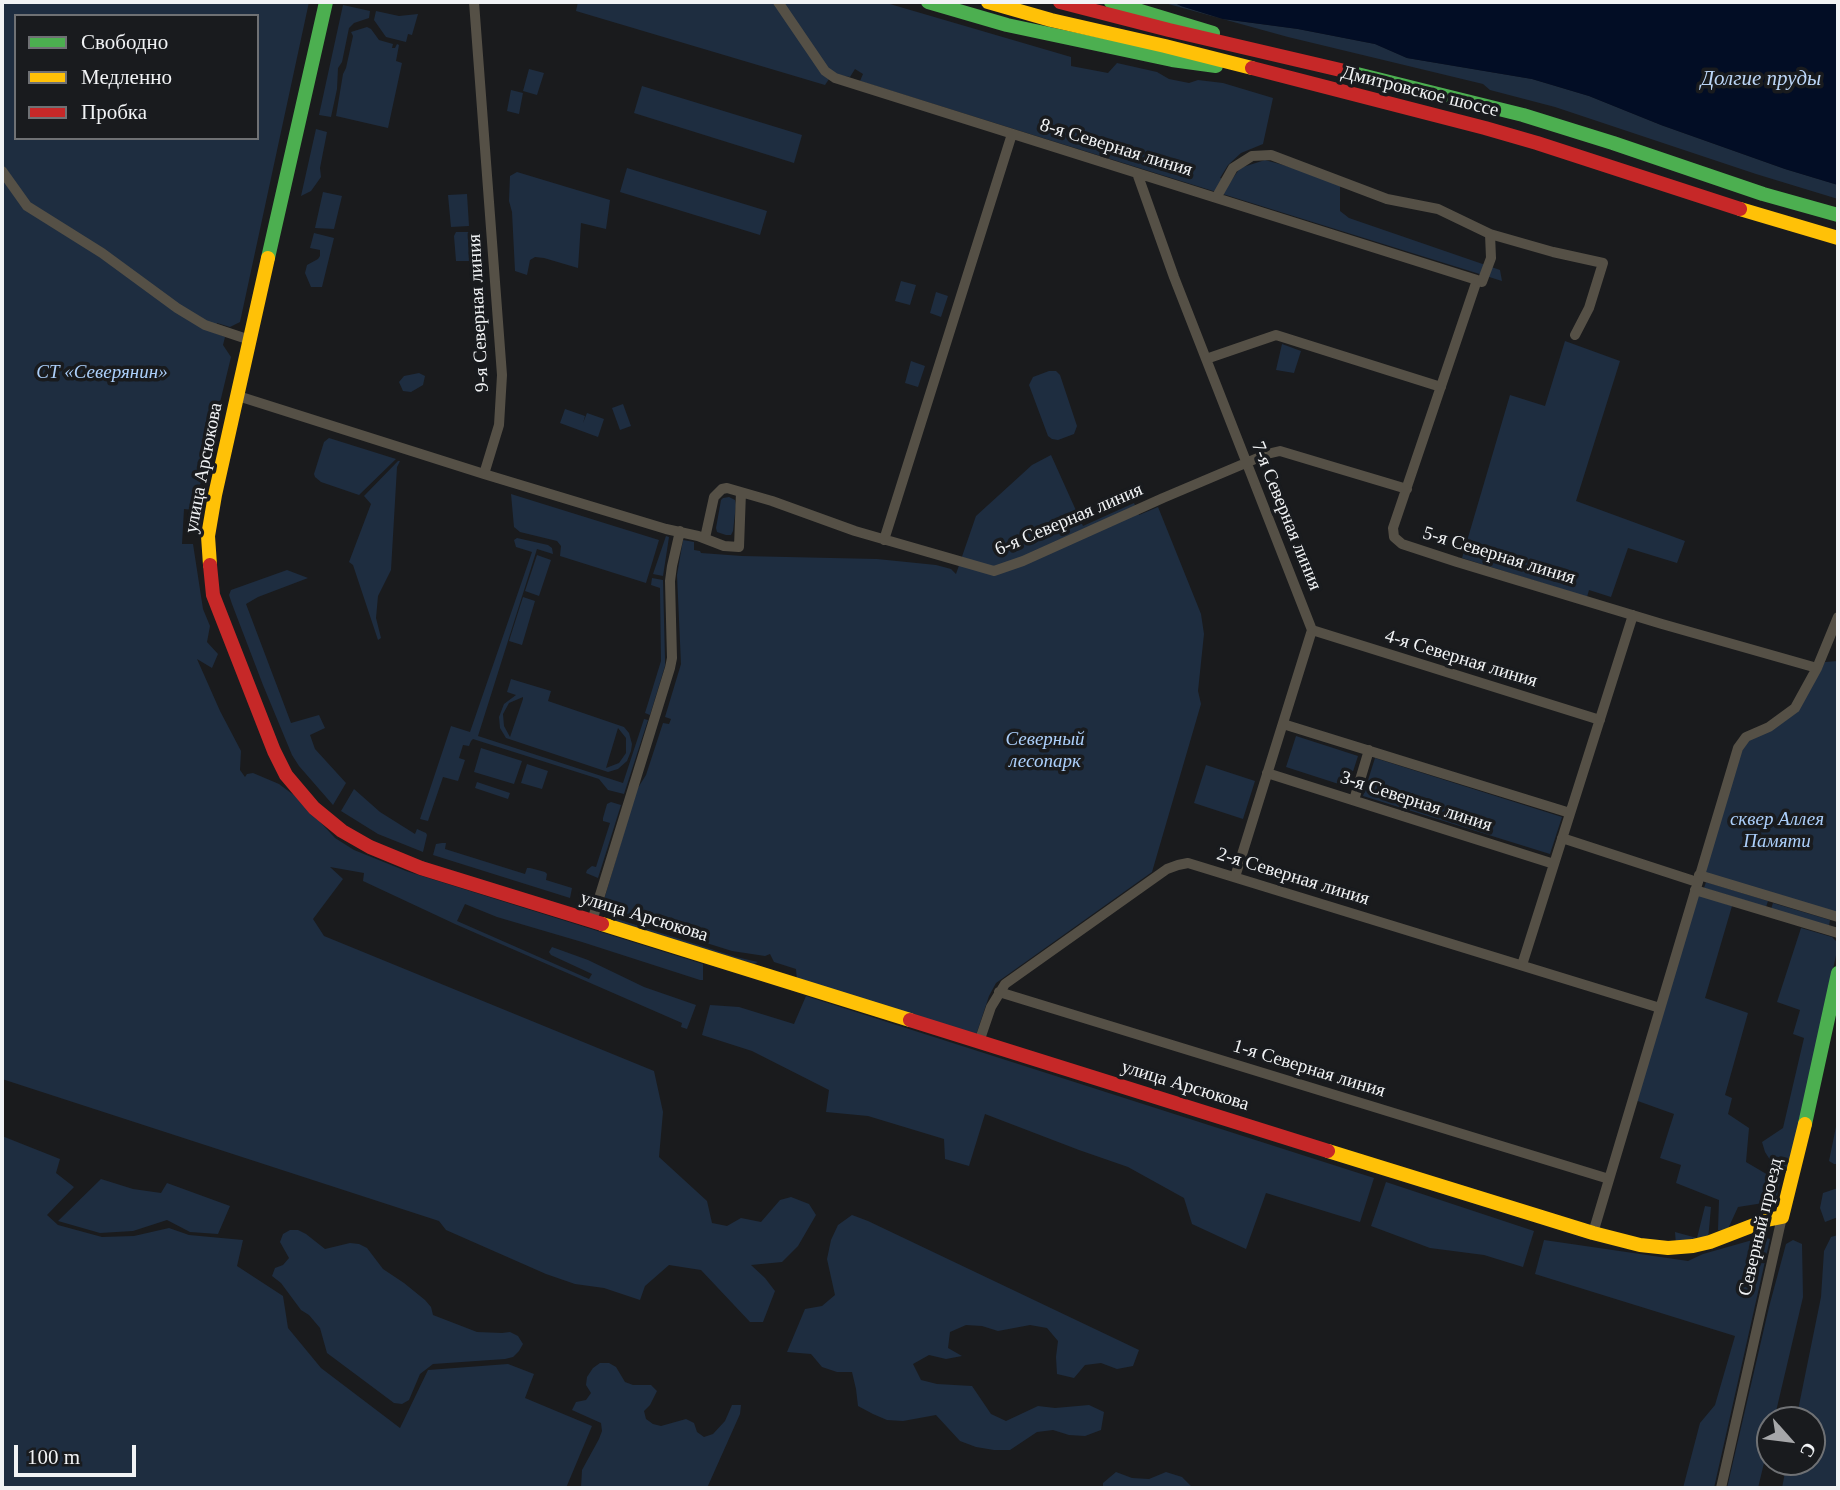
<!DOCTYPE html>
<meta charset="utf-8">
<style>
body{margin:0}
#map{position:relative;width:1840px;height:1490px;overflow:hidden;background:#1a1b1d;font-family:Georgia,serif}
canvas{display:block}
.frame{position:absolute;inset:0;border:4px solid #f1f3f5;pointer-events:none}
.legend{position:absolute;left:14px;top:14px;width:245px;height:126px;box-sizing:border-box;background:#191b1e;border:2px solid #6f7174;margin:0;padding:9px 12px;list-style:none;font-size:21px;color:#f1f3f5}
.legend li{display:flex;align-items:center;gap:14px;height:35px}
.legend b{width:35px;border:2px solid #6f7174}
.north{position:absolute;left:1756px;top:1406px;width:70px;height:70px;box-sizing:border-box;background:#191b1e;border:2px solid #6f7174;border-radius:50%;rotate:118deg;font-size:19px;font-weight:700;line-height:28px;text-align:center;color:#f1f3f5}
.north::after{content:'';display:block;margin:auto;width:24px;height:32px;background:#a6a7a9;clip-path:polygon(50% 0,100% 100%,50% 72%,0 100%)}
.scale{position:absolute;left:14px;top:1445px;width:122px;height:32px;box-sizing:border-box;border:4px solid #f1f3f5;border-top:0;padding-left:9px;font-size:21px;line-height:24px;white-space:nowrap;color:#f1f3f5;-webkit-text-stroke:5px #191b1e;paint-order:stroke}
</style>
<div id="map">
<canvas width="1840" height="1490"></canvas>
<div class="frame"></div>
<ul class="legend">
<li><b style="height:9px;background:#4caf50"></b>Свободно</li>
<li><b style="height:9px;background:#ffc107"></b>Медленно</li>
<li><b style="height:9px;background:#c62828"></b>Пробка</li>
</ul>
<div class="north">С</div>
<div class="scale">100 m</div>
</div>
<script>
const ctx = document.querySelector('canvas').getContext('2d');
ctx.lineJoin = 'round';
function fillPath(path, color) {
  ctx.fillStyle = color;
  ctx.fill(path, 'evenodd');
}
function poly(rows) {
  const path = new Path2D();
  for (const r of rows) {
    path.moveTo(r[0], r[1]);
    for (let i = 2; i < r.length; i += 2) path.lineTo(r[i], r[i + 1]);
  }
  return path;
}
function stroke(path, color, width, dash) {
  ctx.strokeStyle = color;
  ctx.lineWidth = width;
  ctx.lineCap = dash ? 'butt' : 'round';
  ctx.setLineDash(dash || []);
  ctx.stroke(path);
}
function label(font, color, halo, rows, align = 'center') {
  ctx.font = font + ' Georgia,serif';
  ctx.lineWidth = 7;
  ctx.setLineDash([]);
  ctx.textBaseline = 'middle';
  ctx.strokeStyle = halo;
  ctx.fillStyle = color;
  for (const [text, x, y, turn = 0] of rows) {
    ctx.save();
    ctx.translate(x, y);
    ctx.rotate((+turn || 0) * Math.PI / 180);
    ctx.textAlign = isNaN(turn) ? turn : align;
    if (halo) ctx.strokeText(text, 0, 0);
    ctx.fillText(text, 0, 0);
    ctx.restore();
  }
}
fillPath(poly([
 [2,2,309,2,240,322,230,327,217,323,215,333,225,337,223,345,231,357,194,510,184,509,182,544,193,544,203,609,210,626,207,642,218,654,212,668,197,659,220,711,241,751,240,770,245,777,247,774,253,773,279,784,299,799,335,838,354,850,406,871,703,964,703,980,700,980,582,942,497,917,465,904,457,921,589,979,592,974,551,955,549,952,552,947,588,960,644,987,696,1005,687,1029,681,1027,682,1023,455,924,363,881,364,873,330,867,343,879,313,919,324,936,654,1071,663,1112,659,1157,707,1201,712,1223,727,1226,741,1218,761,1222,780,1200,791,1197,809,1204,816,1215,798,1246,782,1262,751,1265,765,1278,775,1291,763,1322,750,1322,701,1270,669,1265,645,1286,640,1300,604,1288,575,1284,546,1274,446,1230,439,1221,2,1079],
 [16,16,257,16,257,138,16,138],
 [578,2,883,2,1071,57,1071,66,1108,73,1117,63,1157,72,1169,79,1189,83,1198,80,1223,83,1273,98,1263,144,1241,153,1228,165,1220,178,1231,181,1240,168,1265,160,1305,171,1340,185,1340,211,1349,218,1500,270,1502,281,860,81,863,74,855,69,850,77,839,75,829,79,825,85,576,11],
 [1161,2,1173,2,1181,6,1223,19,1298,29,1375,44,1407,58,1532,79,1589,96,1661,125,1785,169,1838,185,1838,199,1756,174,1555,107,1490,90,1483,84,1288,37],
 [343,5,370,11,369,18,354,23,349,28,342,62,338,68,337,89,331,117,319,115],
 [376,11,399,16,418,14,412,35,408,34,406,42,386,37,374,20],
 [367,27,371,29,379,40,393,44,392,48,395,48,397,44,399,45,396,61,402,63,388,128,336,116,343,74,346,68,353,36,351,32],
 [529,69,544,73,537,95,523,91],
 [642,86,802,135,794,163,634,113],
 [511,90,523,93,519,114,507,111],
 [316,129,327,132,320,168,321,177,311,191,301,196],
 [627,168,767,211,760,235,620,192],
 [517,172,610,200,606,229,581,223,578,268,544,258,535,257,530,260,527,275,515,271,512,212,509,201,510,176],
 [323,192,342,196,334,229,315,228],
 [467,194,469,226,451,227,448,195],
 [456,232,469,232,471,261,456,261,454,236],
 [314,233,334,238,322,287,311,287,305,273,307,265,318,259,320,256,320,250,310,248],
 [901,281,916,285,910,305,895,301],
 [936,292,948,296,941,317,930,313],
 [1565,341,1620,361,1576,501,1685,541,1677,563,1628,548,1611,597,1589,590,1587,597,1462,558,1510,395,1545,406],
 [1282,344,1301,351,1294,373,1276,370],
 [911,361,925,366,918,387,905,383],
 [1049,371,1056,371,1060,375,1077,426,1074,434,1058,440,1052,439,1048,436,1029,385,1033,377],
 [419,373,425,376,423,385,411,392,403,391,399,382,404,376],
 [623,404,631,426,620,430,612,408],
 [565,409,585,416,583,423,587,413,604,419,598,437,560,423],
 [329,438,396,459,359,495,321,482,315,477,314,474,324,442],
 [1051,455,1083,526,1134,503,1139,515,1158,507,1201,614,1204,634,1198,691,1201,704,1152,872,996,983,989,996,976,1035,797,981,796,969,774,962,770,954,765,956,732,951,601,910,636,791,646,775,663,723,669,724,671,719,665,717,681,664,677,575,683,540,694,542,694,550,700,551,701,553,742,556,877,559,936,565,951,569,956,574,976,516,1032,465],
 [398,461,400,461,397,467,391,570,378,596,376,618,381,638,378,640,353,565,349,562,371,504,364,496],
 [511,494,659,540,646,583,560,556,561,546,557,541,520,532,514,527],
 [729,497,735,500,736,505,733,531,731,535,726,535,717,532,716,528,721,500,723,498],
 [666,536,669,537,663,576,653,574],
 [517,538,548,545,552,548,553,554,537,549,478,736,623,783,644,719,648,720,624,794,608,790,599,779,473,739,471,741,469,746,463,745,459,758,465,760,458,781,443,777,428,821,420,819,451,726,470,732,532,552,516,547,514,540],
 [537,555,551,560,539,596,525,591],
 [287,570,308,578,258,597,246,604,291,723,319,715,325,728,310,735,315,749,346,783,333,805,299,766,292,755,263,685,232,604,229,595,231,590],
 [652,578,663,580,665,660,665,666,650,715,645,713,661,661,660,588,651,585],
 [523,597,535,601,522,645,509,641],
 [1838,661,1838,913,1703,872,1740,751,1749,739,1798,710,1825,662],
 [511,679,551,691,548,701,624,727,629,733,632,744,631,751,627,761,618,769,608,772,506,738,500,728,499,717,504,704,516,695,507,692],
 [523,697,523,699,510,737,504,726,503,714,509,703],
 [618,728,626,738,626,753,619,763,606,768],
 [1296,736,1358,756,1348,787,1286,767],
 [481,748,522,761,514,784,474,772],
 [1375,758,1562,817,1550,854,1363,796],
 [527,764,548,771,542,789,521,783],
 [1206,765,1255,781,1243,819,1194,803],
 [477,782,510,793,508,799,475,788],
 [354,789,380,812,415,834,417,829,426,833,427,835,423,852,378,834,341,811],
 [611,802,621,805,598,878,586,873,587,870,592,866,596,867,610,823,603,821,603,818,607,804],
 [442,843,446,843,445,849,525,874,527,868,530,868,545,872,547,874,546,880,572,888,570,898,433,855,436,844],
 [1706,882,1768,901,1766,907,1704,888],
 [1696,894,1732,906,1705,998,1748,1013,1725,1095,1732,1098,1728,1114,1749,1128,1746,1162,1780,1182,1776,1201,1738,1207,1727,1231,1718,1230,1719,1200,1676,1183,1681,1165,1660,1158,1674,1114,1635,1100],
 [1773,903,1830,920,1829,926,1771,909],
 [614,918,736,957,758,962,754,964,614,921],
 [1801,928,1832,937,1838,943,1838,946,1790,1170,1774,1166,1765,1152,1762,1142,1783,1128,1804,1038,1793,1034,1800,1010,1777,1002],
 [806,996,1374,1178,1360,1222,1266,1193,1246,1249,1192,1224,1184,1198,1128,1167,1079,1150,985,1114,969,1166,945,1159,944,1139,868,1116,826,1112,829,1090,752,1051,702,1035,710,1005,739,1007,794,1024],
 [1838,1117,1838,1164,1834,1164,1829,1161],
 [2,1136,60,1159,56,1173,74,1187,47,1215,58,1225,102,1237,134,1236,169,1228,189,1235,243,1240,237,1266,283,1296,288,1328,321,1368,400,1428,428,1370,508,1364,534,1374,525,1398,592,1426,566,1488,2,1488],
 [101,1179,133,1189,161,1193,167,1183,230,1206,218,1234,190,1232,167,1220,133,1231,100,1233,58,1221],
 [1386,1182,1534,1231,1523,1267,1484,1255,1430,1248,1371,1226],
 [1838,1188,1838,1217,1825,1222,1820,1208,1823,1193],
 [1705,1206,1711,1207,1708,1240,1676,1245,1675,1232,1697,1238],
 [852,1215,868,1221,1139,1350,1133,1366,1117,1369,1101,1363,1085,1365,1074,1378,1057,1374,1056,1357,1058,1341,1047,1328,1030,1325,998,1331,982,1326,966,1325,950,1332,948,1348,962,1356,946,1359,929,1355,913,1364,921,1380,937,1384,972,1386,991,1414,1006,1421,1038,1406,1055,1408,1089,1405,1104,1412,1101,1430,1085,1436,1069,1435,1053,1430,1037,1432,1010,1450,994,1450,976,1447,960,1441,936,1415,903,1421,887,1420,873,1414,858,1406,856,1389,852,1372,837,1372,822,1367,811,1354,787,1352,805,1309,822,1306,835,1295,827,1259,831,1240,838,1225],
 [290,1230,298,1230,306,1234,325,1249,350,1243,359,1244,367,1248,383,1269,404,1283,425,1300,431,1307,433,1315,477,1332,502,1333,510,1332,518,1336,523,1344,519,1351,513,1357,505,1359,433,1364,420,1374,409,1400,402,1404,394,1403,327,1353,320,1328,309,1315,301,1310,281,1283,272,1276,275,1268,283,1265,289,1258,280,1242,283,1234],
 [1838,1235,1838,1488,1782,1488,1787,1462,1812,1462,1812,1420,1796,1420,1821,1297,1824,1251,1831,1237],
 [1763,1237,1770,1239,1714,1488,1683,1488,1700,1423,1715,1405,1735,1336,1535,1274,1544,1240,1688,1261,1703,1254],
 [1793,1240,1802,1244,1803,1297,1774,1420,1770,1420,1770,1438,1758,1488,1727,1488,1769,1307,1786,1244],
 [600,1363,609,1363,616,1367,625,1382,633,1385,651,1385,657,1391,650,1405,644,1411,646,1419,653,1424,661,1426,686,1419,694,1423,697,1432,704,1437,713,1434,725,1421,732,1405,741,1405,740,1414,707,1488,581,1488,582,1470,599,1439,602,1431,601,1423,572,1410,576,1402,586,1400,591,1393,586,1385,587,1377,593,1368],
 [1116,1472,1132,1478,1149,1479,1166,1472,1182,1477,1193,1488,1103,1488,1103,1483]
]), '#1e2d40');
fillPath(poly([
 [1173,2,1838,2,1838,185,1785,169,1661,125,1589,96,1532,79,1407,58,1375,44,1298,29,1223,19,1181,6]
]), '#020d25');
stroke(poly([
 [474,2,502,375,499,425,484,474],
 [778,2,825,71,835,78,1477,280,1393,528,1394,537,1402,544,1457,562,1662,624,1817,668],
 [2,171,27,206,102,253,177,308,205,325,250,340],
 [1137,173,1174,277,1312,630,1235,877],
 [1216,198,1233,168,1252,156,1271,155,1387,199,1438,209,1490,234,1553,252,1603,263,1589,308,1575,335],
 [1482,282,1491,258,1490,234],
 [1206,359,1276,335,1441,387],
 [238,396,484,474,666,529,698,536,724,546,739,547,741,492],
 [705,538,714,497,722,489,727,488,772,501,855,531,994,571,1023,561,1163,498,1267,454,1280,451,1407,489],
 [884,540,1012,134],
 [1312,630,1600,720],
 [1283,724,1570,813],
 [1267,773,1554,864],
 [1354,800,1369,750],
 [1562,838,1697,882],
 [1699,875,1838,917],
 [1695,890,1838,933],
 [592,921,670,668,672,658,670,581,672,566,680,531],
 [1522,965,1633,615],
 [999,992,1609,1179],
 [979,1042,991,1007,1005,984,1167,869,1178,865,1188,863,1660,1008],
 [1593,1233,1738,748,1746,737,1769,727,1795,708,1817,668,1838,617],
 [1721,1488,1782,1217]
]), '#555046', 10);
stroke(poly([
 [928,2,1007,25,1172,60,1216,66],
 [1111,2,1213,33],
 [1349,72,1523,115,1613,143,1763,194,1838,215],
 [268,258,326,2],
 [1805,1124,1838,973]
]), '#4caf50', 14);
stroke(poly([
 [988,2,1051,20,1165,46,1252,68],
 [1740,209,1838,238],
 [210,565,208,536,215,495,268,258],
 [602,924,910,1020],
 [1328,1151,1593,1233,1640,1245,1668,1248,1693,1246,1710,1242,1767,1220,1782,1217,1805,1124]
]), '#ffc107', 14);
stroke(poly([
 [1060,2,1169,30,1349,72],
 [1252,68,1485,128,1537,143,1740,209],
 [210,565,213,595,274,751,286,775,314,808,342,831,370,847,421,868,602,924],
 [910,1020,1328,1151]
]), '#c62828', 14);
label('19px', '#f1f3f5', '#191b1e', [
 ["Дмитровское шоссе",1420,92,14],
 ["8-я Северная линия",1116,148,17],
 ["9-я Северная линия",479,313,-93],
 ["улица Арсюкова",204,468,-79],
 ["7-я Северная линия",1286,516,68],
 ["6-я Северная линия",1069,520,-23],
 ["5-я Северная линия",1499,556,17],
 ["4-я Северная линия",1461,659,17],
 ["3-я Северная линия",1416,802,18],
 ["2-я Северная линия",1293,877,17],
 ["улица Арсюкова",644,917,17],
 ["1-я Северная линия",1309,1069,17],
 ["улица Арсюкова",1185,1086,17],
 ["Северный проезд",1761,1227,-77]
]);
label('italic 19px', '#accffa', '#191b1e', [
 ["СТ «Северянин»",102,373],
 ["Северный",1045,740],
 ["лесопарк",1045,762],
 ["сквер Аллея",1777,820],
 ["Памяти",1777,842]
]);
label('italic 21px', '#bcd6f7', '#191b1e', [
 ["Долгие пруды",1761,79]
]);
</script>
